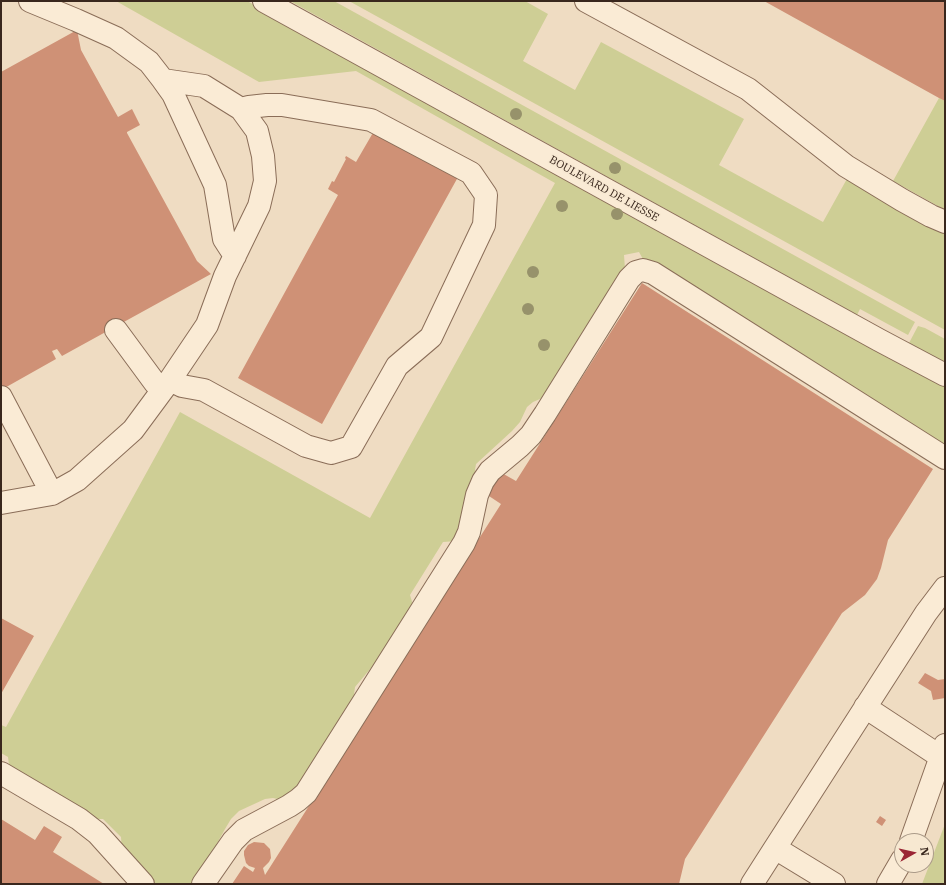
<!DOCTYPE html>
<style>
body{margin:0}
#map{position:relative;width:946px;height:885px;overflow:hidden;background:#efdcc2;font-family:"IBM Plex Serif",serif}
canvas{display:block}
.frame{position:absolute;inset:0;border:2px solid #39271d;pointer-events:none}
.north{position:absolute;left:894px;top:833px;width:40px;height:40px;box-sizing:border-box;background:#f7e8d1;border:1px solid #ab9b89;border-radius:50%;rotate:82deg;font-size:11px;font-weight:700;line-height:16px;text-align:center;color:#39271d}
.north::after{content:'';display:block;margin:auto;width:14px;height:18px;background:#9b2635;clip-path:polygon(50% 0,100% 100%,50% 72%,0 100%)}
</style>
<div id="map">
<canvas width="946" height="885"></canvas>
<div class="frame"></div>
<div class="north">N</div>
</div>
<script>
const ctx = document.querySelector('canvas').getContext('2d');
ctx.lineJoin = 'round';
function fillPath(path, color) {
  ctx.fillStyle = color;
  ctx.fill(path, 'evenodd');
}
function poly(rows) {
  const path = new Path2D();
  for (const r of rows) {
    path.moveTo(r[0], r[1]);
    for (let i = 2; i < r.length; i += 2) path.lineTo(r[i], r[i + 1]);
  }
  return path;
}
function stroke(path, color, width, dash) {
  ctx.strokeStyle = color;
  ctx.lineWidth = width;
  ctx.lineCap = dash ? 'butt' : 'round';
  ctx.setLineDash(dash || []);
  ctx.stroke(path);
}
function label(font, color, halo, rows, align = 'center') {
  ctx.font = font + ' "IBM Plex Serif",serif';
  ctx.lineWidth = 3;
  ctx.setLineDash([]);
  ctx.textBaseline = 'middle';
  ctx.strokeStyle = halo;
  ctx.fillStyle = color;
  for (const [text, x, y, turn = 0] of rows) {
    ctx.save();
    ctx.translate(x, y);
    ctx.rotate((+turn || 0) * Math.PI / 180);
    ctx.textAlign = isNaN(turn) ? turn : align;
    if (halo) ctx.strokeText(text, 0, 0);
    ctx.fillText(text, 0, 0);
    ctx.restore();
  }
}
fillPath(poly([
 [116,1,247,1,945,385,945,450,644,261,639,252,624,255,625,269,549,393,540,399,533,402,527,407,520,422,512,431,476,464,475,470,476,478,457,541,443,542,410,595,415,612,378,669,371,668,355,687,354,695,355,702,303,785,282,800,273,798,265,799,239,811,231,819,225,829,195,884,154,884,122,852,121,837,103,819,91,819,10,773,8,757,1,753,1,725,6,727,180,412,370,518,555,183,356,71,259,82],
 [290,1,334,1,915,322,908,335,860,309,857,315],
 [349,1,525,1,548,14,523,61,575,90,601,42,744,119,719,165,823,222,848,177,945,230,945,330],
 [939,98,945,101,945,210,893,181],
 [918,326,925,328,945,339,945,363,909,343],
 [945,824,945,884,922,884]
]), '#cece95');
fillPath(poly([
 [764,1,945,1,945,101,939,98],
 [77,30,81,50,118,117,132,109,140,125,127,132,127,133,197,261,211,274,62,356,57,349,52,351,56,359,1,390,1,72],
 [374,131,458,177,322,424,238,378,338,195,328,189,332,181,334,182,346,159,345,158,346,156,356,162],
 [642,283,933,469,888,540,881,568,877,579,865,595,842,613,685,859,679,884,232,884,244,866,253,872,255,868,249,866,246,863,244,855,244,851,248,845,254,842,264,843,270,849,271,858,269,862,263,868,265,875,501,504,486,494,500,472,516,481],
 [1,618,34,636,1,694],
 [925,673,938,680,945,679,945,698,933,700,931,691,918,683],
 [880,816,886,820,882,826,876,822],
 [1,819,35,840,44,826,62,837,53,852,104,884,1,884]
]), '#cf9176');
const minor = poly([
 [264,1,879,340,945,375],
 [586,1,748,89,846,166,902,200,931,216,945,222],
 [163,80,173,94,215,185,224,239,235,256],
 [116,330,155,383,163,389],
 [170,380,182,386,204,390,306,446,331,453,351,447,397,366,431,337,484,225,486,195,471,173,371,120,282,105,267,105,249,107,241,109],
 [1,397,52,494],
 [1,503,52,494,77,480,133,430,170,380,207,325,225,276,259,206,265,181,263,156,257,131,241,109,204,86,163,80,149,62,116,38,76,20,30,1],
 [865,707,941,757],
 [1,773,79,819,97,833,143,884],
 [911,841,945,745],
 [775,848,926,613,945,588],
 [203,884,233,841,244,830,289,806,298,800,306,793,464,543,469,532,477,495,483,481,490,471,520,446,531,435,545,414,629,279,636,272,643,270,653,273,945,458],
 [752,884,775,848,834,884],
 [888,884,902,860]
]);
stroke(minor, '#8a6d58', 24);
stroke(minor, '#faebd5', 22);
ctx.fillStyle = '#97926b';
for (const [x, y] of [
 [516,114],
 [615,168],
 [562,206],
 [617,214],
 [533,272],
 [528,309],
 [544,345]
]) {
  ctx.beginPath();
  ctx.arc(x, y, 6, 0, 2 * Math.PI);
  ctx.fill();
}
label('11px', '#39271d', '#f7e8d1', [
 ["BOULEVARD DE LIESSE",604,189,29]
]);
</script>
